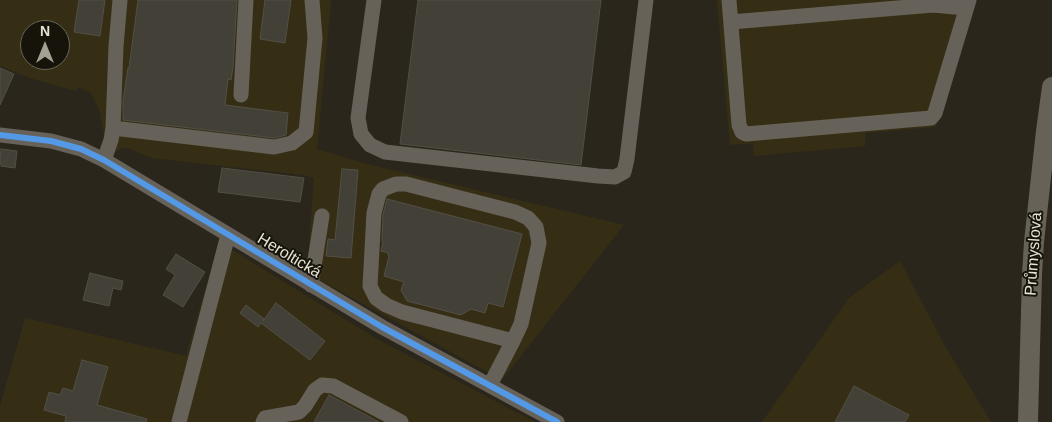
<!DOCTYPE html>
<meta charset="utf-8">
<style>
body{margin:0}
#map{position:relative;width:1052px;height:422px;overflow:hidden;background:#2a261c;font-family:Arial,sans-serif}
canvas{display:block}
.north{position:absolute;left:20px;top:20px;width:50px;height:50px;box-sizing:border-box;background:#16130a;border:1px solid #69665b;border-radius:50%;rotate:0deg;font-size:14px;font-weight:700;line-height:20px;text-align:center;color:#e6e2d5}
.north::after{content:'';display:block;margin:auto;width:18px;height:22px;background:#a4a094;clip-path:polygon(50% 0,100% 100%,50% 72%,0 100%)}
</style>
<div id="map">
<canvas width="1052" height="422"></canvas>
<div class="north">N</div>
</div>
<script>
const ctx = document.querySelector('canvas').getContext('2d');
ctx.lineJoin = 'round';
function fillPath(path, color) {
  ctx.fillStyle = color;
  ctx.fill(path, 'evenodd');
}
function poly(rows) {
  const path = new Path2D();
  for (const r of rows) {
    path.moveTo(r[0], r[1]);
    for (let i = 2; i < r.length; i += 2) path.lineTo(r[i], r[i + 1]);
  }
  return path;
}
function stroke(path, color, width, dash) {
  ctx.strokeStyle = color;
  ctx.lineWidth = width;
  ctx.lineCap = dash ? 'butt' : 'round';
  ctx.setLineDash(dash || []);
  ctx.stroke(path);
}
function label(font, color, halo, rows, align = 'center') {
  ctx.font = font + ' Arial,sans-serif';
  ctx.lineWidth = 4;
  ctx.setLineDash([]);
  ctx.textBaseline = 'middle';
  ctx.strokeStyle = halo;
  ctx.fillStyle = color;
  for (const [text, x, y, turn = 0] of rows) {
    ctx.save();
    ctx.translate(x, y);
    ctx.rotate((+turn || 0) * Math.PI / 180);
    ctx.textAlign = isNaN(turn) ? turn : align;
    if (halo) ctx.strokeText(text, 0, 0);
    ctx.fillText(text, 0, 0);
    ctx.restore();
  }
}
fillPath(poly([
 [0,0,330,0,331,2,317,149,367,164,624,225,502,380,307,273,314,178,303,175,152,158,130,149,122,148,112,154,107,151,100,112,91,93,78,87,76,91,33,79,0,66],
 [30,30,60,30,60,60,30,60],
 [717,0,971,0,936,127,865,133,865,146,754,156,753,143,730,145],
 [219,242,377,339,535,422,0,422,0,406,25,318,186,356],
 [900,261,945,346,991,422,762,422,849,298]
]), '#362e14');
const building = poly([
 [79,0,105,0,100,36,74,32,79,0],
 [138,0,237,0,233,67,231,80,228,79,225,105,288,113,286,135,274,138,123,120,123,100,128,68,129,68,138,0],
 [265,0,291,0,285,43,260,39,265,0],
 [418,0,601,0,581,165,400,144,418,0],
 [0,68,14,74,0,105,0,68],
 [1,149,17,151,15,168,1,166,0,160,1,149],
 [222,168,304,178,300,202,218,192,222,168],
 [342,169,358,170,351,258,326,256,328,239,335,240,342,169],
 [387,199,522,234,503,307,488,303,485,313,471,309,461,315,407,301,401,290,404,282,384,276,389,256,388,255,388,253,381,251,383,242,382,241,383,214,387,199],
 [176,254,205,272,183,307,163,295,175,275,166,269,176,254],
 [90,273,123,281,121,290,113,288,109,306,83,300,90,273],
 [276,303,325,341,310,360,261,323,258,327,240,313,246,305,264,319,263,321,276,303],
 [82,360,108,367,97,405,147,419,146,422,65,422,66,416,44,410,49,392,60,395,63,388,73,391,82,360],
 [854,386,909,415,905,422,835,422,854,386],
 [329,395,379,422,314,422,329,395]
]);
fillPath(building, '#434037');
stroke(building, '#524f46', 1);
stroke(poly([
 [374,0,358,118,361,134,370,145,385,152,598,176,615,177,624,172,627,159,646,0],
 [729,0,739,125,742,132,746,134,931,118,935,113,969,0],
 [731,22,933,5,966,8],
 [241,95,246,0],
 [113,128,274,147,292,143,306,132,315,38,312,0],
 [0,135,51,141,81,149,104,160,382,327,557,422],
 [104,160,111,140,113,128,116,46,120,0],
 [311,285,322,216],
 [490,385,513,341,521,324,539,243,536,227,528,218,515,212,406,184,396,184,383,189,379,194,374,213,370,286,376,298,386,305,402,312,513,341],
 [179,422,228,235],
 [263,422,265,418,299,412,305,406,315,390,322,385,333,386,401,422]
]), '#666259', 15);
stroke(poly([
 [1028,422,1032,274,1034,242,1046,131,1052,87]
]), '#666257', 20);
stroke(poly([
 [0,135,51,141,81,149,104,160,382,327,557,422]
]), '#5399e6', 6);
label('16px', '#e6e2d5', '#16130a', [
 ["Průmyslová",1034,254,-86],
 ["Heroltická",289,256,31]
]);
</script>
